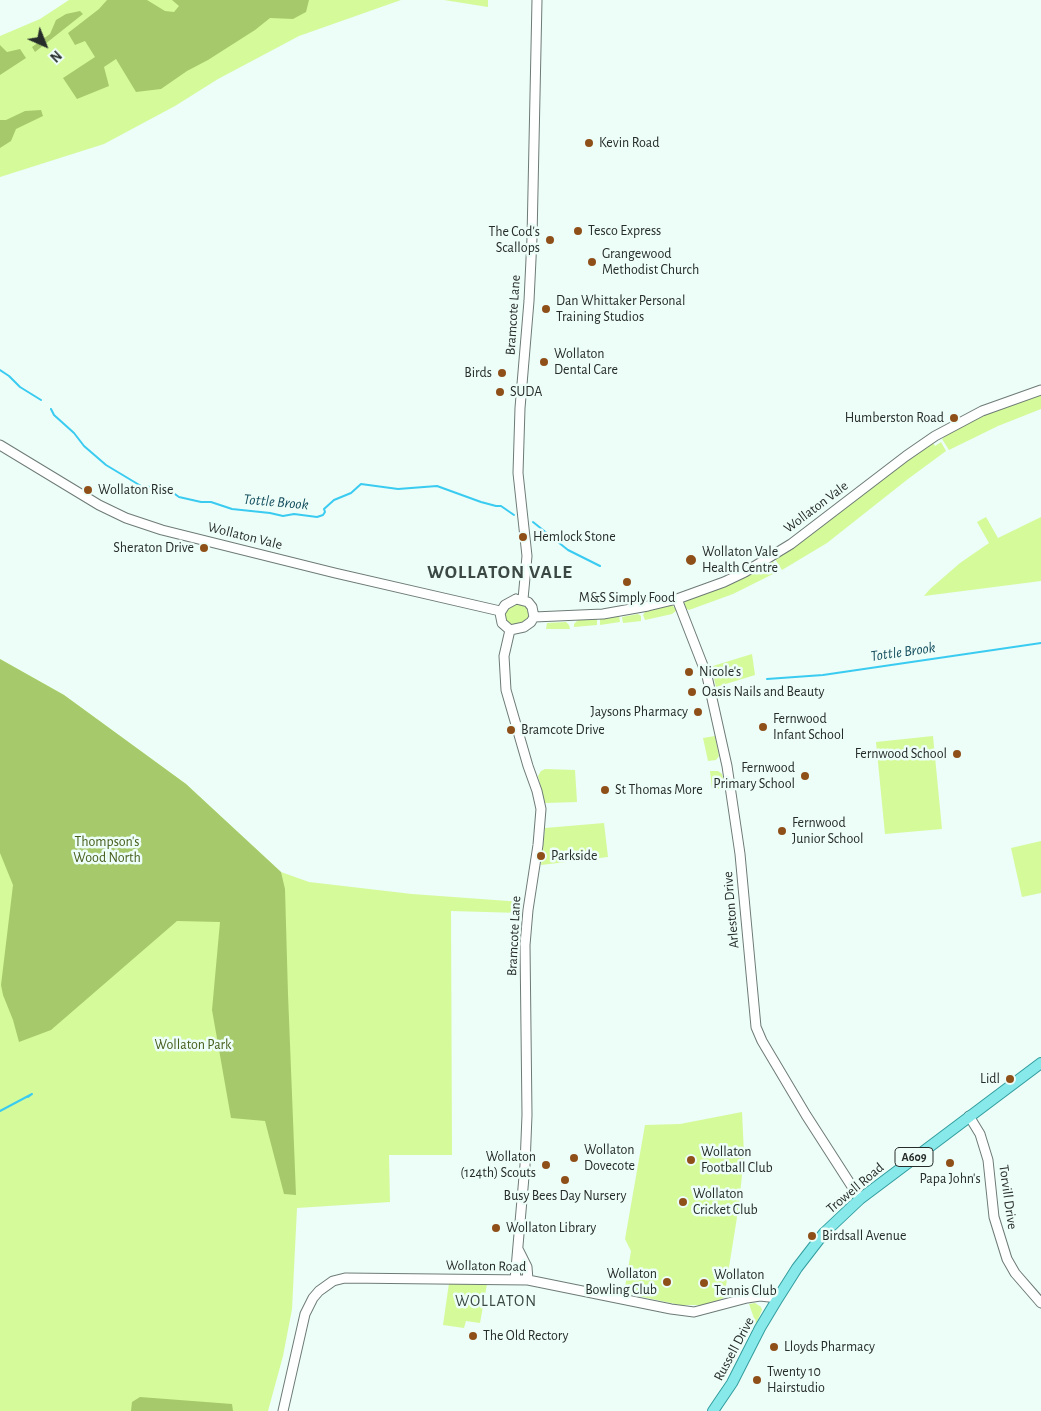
<!DOCTYPE html>
<style>
body{margin:0}
#map{position:relative;width:1041px;height:1411px;overflow:hidden;background:#edfdf8;font-family:"Alegreya Sans",sans-serif}
canvas{display:block}
.north{position:absolute;left:20px;top:20px;width:50px;height:50px;-webkit-text-stroke:4px #edfdf8;paint-order:stroke;rotate:136deg;font-size:14px;font-weight:700;line-height:20px;text-align:center;color:#262c2a}
.north::after{content:'';display:block;margin:auto;width:18px;height:22px;background:#262c2a;clip-path:polygon(50% 0,100% 100%,50% 72%,0 100%)}
</style>
<div id="map">
<canvas width="1041" height="1411"></canvas>
<div class="north">N</div>
</div>
<script>
const ctx = document.querySelector('canvas').getContext('2d');
ctx.lineJoin = 'round';
function fillPath(path, color) {
  ctx.fillStyle = color;
  ctx.fill(path, 'evenodd');
}
function poly(rows) {
  const path = new Path2D();
  for (const r of rows) {
    path.moveTo(r[0], r[1]);
    for (let i = 2; i < r.length; i += 2) path.lineTo(r[i], r[i + 1]);
  }
  return path;
}
function stroke(path, color, width, dash) {
  ctx.strokeStyle = color;
  ctx.lineWidth = width;
  ctx.lineCap = dash ? 'butt' : 'round';
  ctx.setLineDash(dash || []);
  ctx.stroke(path);
}
function label(font, color, halo, rows, align = 'center') {
  ctx.font = font + ' "Alegreya Sans",sans-serif';
  ctx.lineWidth = 5;
  ctx.setLineDash([]);
  ctx.textBaseline = 'middle';
  ctx.strokeStyle = halo;
  ctx.fillStyle = color;
  for (const [text, x, y, turn = 0] of rows) {
    ctx.save();
    ctx.translate(x, y);
    ctx.rotate((+turn || 0) * Math.PI / 180);
    ctx.textAlign = isNaN(turn) ? turn : align;
    if (halo) ctx.strokeText(text, 0, 0);
    ctx.fillText(text, 0, 0);
    ctx.restore();
  }
}
fillPath(poly([
 [69,0,401,0,299,36,218,79,175,106,104,144,0,177,0,36,40,19],
 [444,0,488,0,488,7],
 [1041,394,1041,409,998,426,949,450,942,439,948,434,983,416,1025,399],
 [941,442,946,451,908,479,827,543,782,570,775,559,803,541,905,462,933,443,935,446],
 [986,517,998,538,1041,517,1041,581,924,596,930,589,960,563,989,543,977,522],
 [773,561,779,571,733,594,689,610,685,608,684,603,688,599,719,589],
 [521,603,528,607,530,612,528,619,524,623,512,626,508,624,505,620,504,611,510,605],
 [672,605,677,610,672,614,645,620,643,615,645,612],
 [638,614,641,616,641,621,623,623,622,617],
 [619,615,620,622,600,625,600,618],
 [597,618,597,625,574,627,574,624,578,620],
 [566,622,569,625,570,629,546,629,547,623],
 [752,654,755,675,716,687,712,670,713,666],
 [0,659,64,695,186,784,281,872,309,882,412,894,522,902,521,913,451,911,452,1155,389,1155,390,1202,297,1208,292,1309,283,1356,268,1411,0,1411],
 [715,736,719,756,716,760,708,761,703,738],
 [933,736,942,829,885,834,876,742],
 [545,769,575,770,577,802,545,803,538,776,541,771],
 [710,771,718,771,722,774,725,788,712,789],
 [604,823,608,857,541,865,545,828],
 [1041,841,1041,893,1022,897,1011,848],
 [742,1112,744,1154,739,1205,724,1298,706,1305,680,1305,624,1293,631,1251,625,1239,645,1125,680,1124],
 [449,1283,487,1284,480,1323,466,1321,464,1328,443,1325],
 [755,1303,761,1307,762,1310,756,1324,749,1304]
]), '#d5fa9a');
fillPath(poly([
 [107,0,147,0,165,11,174,12,179,6,172,0,309,0,306,12,293,19,270,18,255,30,208,60,187,71,161,89,136,92,116,59,104,67,109,86,77,99,63,78,95,57,85,41,75,45,68,33,99,9],
 [80,11,83,14,35,52,32,47,50,34,56,20,66,14],
 [0,45,7,52,20,49,26,58,0,75],
 [41,110,43,116,16,129,11,141,0,148,0,120,6,120,25,111],
 [0,659,64,695,186,784,281,872,285,889,288,994,296,1195,284,1194,265,1121,231,1118,212,1010,220,922,177,921,51,1030,19,1042,13,1020,3,995,1,985,13,885,0,853],
 [140,1397,232,1404,233,1411,131,1411,132,1402]
]), '#a6ca6b');
stroke(poly([
 [0,370,9,376,20,387,41,400],
 [51,409,54,415,74,433,84,446,106,465,141,486,161,488,172,492,179,497,201,502,211,502,232,509,270,513,283,516,294,514,317,517,323,515,325,512,324,509,334,500,351,493,361,484,398,489,437,486,481,502,496,506,501,506,514,515],
 [533,522,568,550,600,566],
 [767,679,823,675,1041,643],
 [0,1111,32,1094,28,1097]
]), '#3acbf1', 2);
const tertiary = poly([
 [0,445,99,505,126,518,162,530,335,573,500,611],
 [516,599,528,602,532,607,534,617,531,622,524,627,510,630,502,623,500,613,505,605,516,599],
 [523,599,527,556,518,473,520,408,529,301,532,238,537,0],
 [677,599,707,676,727,766,740,854,756,1027,762,1041,806,1115,860,1199],
 [534,617,603,614,648,606,677,599,724,582,745,572,791,544,906,456,935,436,982,411,1041,390],
 [510,630,504,656,506,690,528,766,537,791,541,809,538,845,528,910,525,945,527,1115,525,1165,515,1280],
 [969,1116,980,1134,988,1160,994,1217,1007,1259,1015,1273,1041,1303],
 [518,1249,527,1267,528,1280],
 [283,1411,305,1314,313,1298,319,1291,333,1281,345,1278,528,1280,671,1309,694,1312,747,1298,760,1296,778,1298]
]);
const primary = poly([
 [713,1411,732,1383,760,1328,778,1298,797,1268,824,1233,860,1199,1041,1063]
]);
stroke(tertiary, '#6d7b76', 11);
stroke(primary, '#329d9e', 12);
stroke(tertiary, '#fff', 9);
stroke(primary, '#88e9ea', 10);
for (const [x, y, r, color] of [
 [589,143,5,"#8f4f18"],
 [578,231,5,"#8f4f18"],
 [550,240,5,"#8f4f18"],
 [592,262,5,"#8f4f18"],
 [546,309,5,"#8f4f18"],
 [544,362,5,"#8f4f18"],
 [502,373,5,"#8f4f18"],
 [500,392,5,"#8f4f18"],
 [954,418,5,"#8f4f18"],
 [88,490,5,"#8f4f18"],
 [523,537,5,"#8f4f18"],
 [204,548,5,"#8f4f18"],
 [691,560,6,"#8f4f18"],
 [627,582,5,"#8f4f18"],
 [689,672,5,"#8f4f18"],
 [692,692,5,"#8f4f18"],
 [698,712,5,"#8f4f18"],
 [763,727,5,"#8f4f18"],
 [511,730,5,"#8f4f18"],
 [957,754,5,"#8f4f18"],
 [805,776,5,"#8f4f18"],
 [605,790,5,"#8f4f18"],
 [782,831,5,"#8f4f18"],
 [541,856,5,"#8f4f18"],
 [1010,1079,5,"#8f4f18"],
 [574,1158,5,"#8f4f18"],
 [691,1160,5,"#8f4f18"],
 [950,1163,5,"#8f4f18"],
 [546,1165,5,"#8f4f18"],
 [565,1180,5,"#8f4f18"],
 [683,1202,5,"#8f4f18"],
 [496,1228,5,"#8f4f18"],
 [812,1236,5,"#8f4f18"],
 [667,1282,5,"#8f4f18"],
 [704,1283,5,"#8f4f18"],
 [473,1336,5,"#8f4f18"],
 [774,1347,5,"#8f4f18"],
 [757,1380,5,"#8f4f18"]
]) {
  const dot = new Path2D();
  dot.arc(x, y, r, 0, 2 * Math.PI);
  ctx.fillStyle = color;
  ctx.fill(dot);
  stroke(dot, '#edfdf8', 2);
}
for (const [x, y, w] of [
 [914,1157,38]
]) {
  const box = new Path2D();
  box.roundRect(x - w / 2, y - 9.5, w, 19, 4);
  ctx.fillStyle = '#edfdf8';
  ctx.fill(box);
  stroke(box, '#262c2a', 1);
}
label('bold 12px', '#262c2a', null, [
 ["A609",914,1157]
]);
label('14px', '#262c2a', '#edfdf8', [
 ["Kevin Road",599,143],
 ["Tesco Express",588,231],
 ["The Cod's",540,232,"right"],
 ["Scallops",540,248,"right"],
 ["Grangewood",602,254],
 ["Methodist Church",602,270],
 ["Dan Whittaker Personal",556,301],
 ["Training Studios",556,317],
 ["Wollaton",554,354],
 ["Dental Care",554,370],
 ["Birds",492,373,"right"],
 ["SUDA",510,392],
 ["Humberston Road",944,418,"right"],
 ["Wollaton Rise",98,490],
 ["Hemlock Stone",533,537],
 ["Sheraton Drive",194,548,"right"],
 ["Wollaton Vale",702,552],
 ["Health Centre",702,568],
 ["M&S Simply Food",627,598,"center"],
 ["Nicole's",699,672],
 ["Oasis Nails and Beauty",702,692],
 ["Jaysons Pharmacy",688,712,"right"],
 ["Fernwood",773,719],
 ["Infant School",773,735],
 ["Bramcote Drive",521,730],
 ["Fernwood School",947,754,"right"],
 ["Fernwood",795,768,"right"],
 ["Primary School",795,784,"right"],
 ["St Thomas More",615,790],
 ["Fernwood",792,823],
 ["Junior School",792,839],
 ["Parkside",551,856],
 ["Lidl",1000,1079,"right"],
 ["Wollaton",584,1150],
 ["Dovecote",584,1166],
 ["Wollaton",701,1152],
 ["Football Club",701,1168],
 ["Wollaton",536,1157,"right"],
 ["(124th) Scouts",536,1173,"right"],
 ["Papa John's",950,1179,"center"],
 ["Wollaton",693,1194],
 ["Cricket Club",693,1210],
 ["Busy Bees Day Nursery",565,1196,"center"],
 ["Wollaton Library",506,1228],
 ["Birdsall Avenue",822,1236],
 ["Wollaton",657,1274,"right"],
 ["Bowling Club",657,1290,"right"],
 ["Wollaton",714,1275],
 ["Tennis Club",714,1291],
 ["The Old Rectory",483,1336],
 ["Lloyds Pharmacy",784,1347],
 ["Twenty 10",767,1372],
 ["Hairstudio",767,1388]
], 'left');
label('14px', '#262c2a', '#edfdf8', [
 ["Bramcote Lane",513,315,-86],
 ["Wollaton Vale",816,507,-37],
 ["Wollaton Vale",245,536,14],
 ["Arleston Drive",731,910,-95],
 ["Bramcote Lane",514,936,-87],
 ["Trowell Road",855,1188,-40],
 ["Torvill Drive",1008,1197,82],
 ["Wollaton Road",486,1266,1],
 ["Russell Drive",734,1349,-62]
]);
label('14px', '#485e1c', '#edfdf8', [
 ["Thompson's",107,842],
 ["Wood North",107,858],
 ["Wollaton Park",193,1045]
]);
label('italic 15px', '#144e5e', '#edfdf8', [
 ["Tottle Brook",276,502,5],
 ["Tottle Brook",903,652,-8]
]);
ctx.letterSpacing = '1px';
label('16px', '#3b4843', '#edfdf8', [
 ["WOLLATON",496,1301]
]);
ctx.letterSpacing = '0px';
ctx.letterSpacing = '1px';
label('bold 19px', '#3b4843', '#edfdf8', [
 ["WOLLATON VALE",500,572]
]);
ctx.letterSpacing = '0px';
</script>
